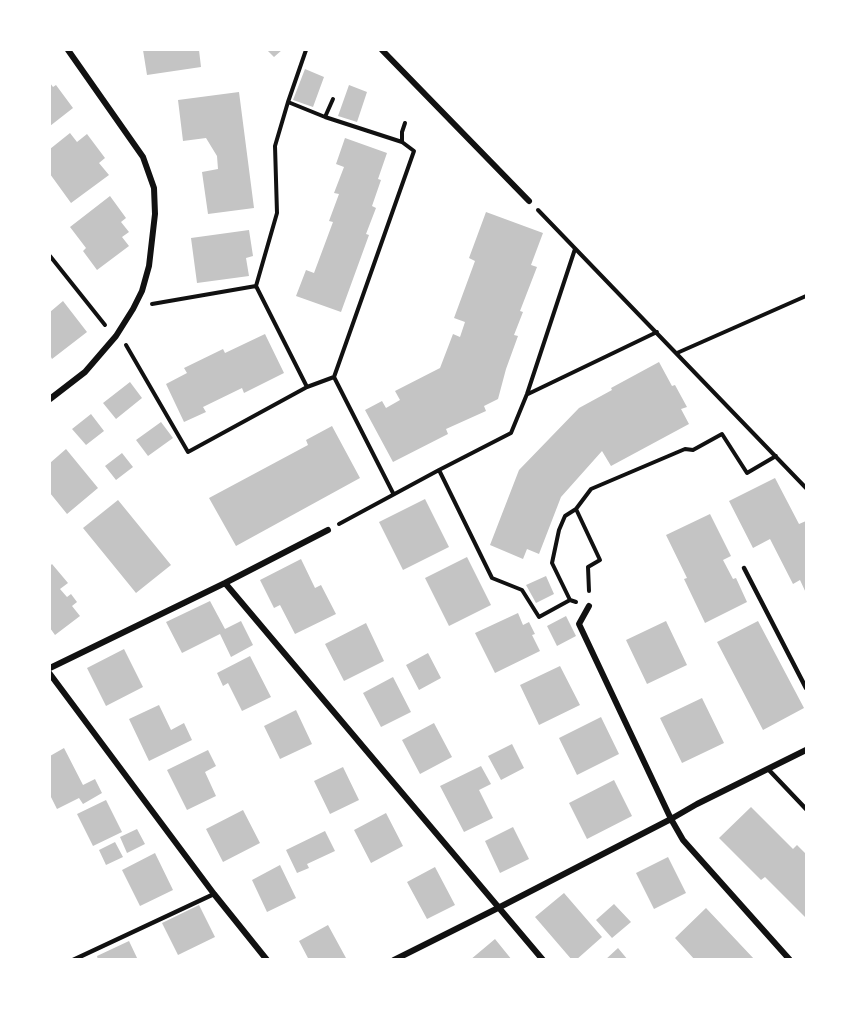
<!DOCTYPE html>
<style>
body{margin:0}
#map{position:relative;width:856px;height:1009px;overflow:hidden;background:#fff;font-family:Bitter,serif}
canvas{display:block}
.frame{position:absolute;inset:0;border:51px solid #fff;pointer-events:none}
</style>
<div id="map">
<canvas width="856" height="1009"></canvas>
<div class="frame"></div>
</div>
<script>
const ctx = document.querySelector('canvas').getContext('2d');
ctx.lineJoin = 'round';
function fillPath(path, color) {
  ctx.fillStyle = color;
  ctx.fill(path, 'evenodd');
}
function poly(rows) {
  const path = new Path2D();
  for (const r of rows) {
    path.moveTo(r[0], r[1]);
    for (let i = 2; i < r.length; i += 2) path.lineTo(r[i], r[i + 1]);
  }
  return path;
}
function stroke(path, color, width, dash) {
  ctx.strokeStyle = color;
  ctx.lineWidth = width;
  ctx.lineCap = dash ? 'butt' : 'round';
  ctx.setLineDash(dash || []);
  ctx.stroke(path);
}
fillPath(poly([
 [143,50,199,50,201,67,147,75],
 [267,50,282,50,274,57],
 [305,69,324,77,313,107,293,100],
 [50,83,53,87,56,85,73,108,50,126],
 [349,85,367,92,357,122,338,116],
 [239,92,254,208,208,214,202,172,218,169,217,156,206,138,183,141,178,100],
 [70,133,77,142,87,134,105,158,99,163,109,175,71,203,50,174,50,149],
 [345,138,387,153,378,179,381,180,372,206,376,208,366,234,369,235,341,312,296,296,306,270,314,273,333,222,329,221,339,194,334,193,344,167,336,164],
 [110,196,126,218,121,222,129,232,122,237,129,246,97,270,83,251,86,248,70,227],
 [486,212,543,233,531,265,537,267,520,311,523,312,514,335,518,336,506,369,498,399,484,406,486,411,446,429,448,434,393,462,365,410,382,401,386,408,400,400,395,391,440,368,453,334,460,337,465,322,454,318,475,261,469,258],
 [249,230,253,256,246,258,249,276,197,283,191,238],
 [63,301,87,332,52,359,50,355,50,312],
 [265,334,284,373,244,393,242,388,203,407,206,412,184,422,166,384,187,373,184,368,223,349,225,353],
 [659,362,672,386,675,385,687,407,681,409,689,424,611,466,602,451,561,497,539,554,527,549,523,559,490,545,519,470,579,408,612,390,611,388],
 [130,382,142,398,116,419,103,403],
 [91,414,104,431,86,445,72,429],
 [161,422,173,438,148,456,136,440],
 [332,426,360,478,236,546,209,498,308,445,306,440],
 [66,449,98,488,67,514,50,493,50,463],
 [122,453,133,467,116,480,105,466],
 [775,478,799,524,806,521,806,593,800,580,793,584,770,539,753,548,729,501],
 [425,499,449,547,403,570,379,522],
 [118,500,171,565,136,593,83,528],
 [710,514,731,556,723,560,733,579,736,578,747,602,705,623,684,579,687,578,666,535],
 [467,557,491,605,449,626,425,578],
 [301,559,315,588,321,585,336,614,295,634,280,605,274,608,260,580],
 [52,564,68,583,60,589,67,597,71,594,77,602,72,606,80,616,55,635,50,628,50,566],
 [546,576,554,594,536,603,526,585],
 [210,601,225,629,241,621,253,645,231,657,220,634,182,653,166,622],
 [518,613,523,625,529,622,535,634,532,635,540,651,495,673,475,633],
 [566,616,576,636,557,646,547,626],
 [666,621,687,665,647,684,626,640],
 [758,621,804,708,763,730,717,642],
 [366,623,384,661,344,681,325,644],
 [124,649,143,687,106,706,87,668],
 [428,653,441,678,419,690,406,665],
 [250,656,271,697,242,711,228,683,223,686,217,673],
 [560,666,580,705,539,725,520,685],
 [393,677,411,712,381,727,363,693],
 [702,698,724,743,682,763,660,718],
 [159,705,171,730,184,723,192,740,149,761,129,719],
 [296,710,312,744,280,759,264,726],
 [601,717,619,754,577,775,559,738],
 [434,723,452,757,420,774,402,740],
 [512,744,524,768,501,780,488,756],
 [64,748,83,785,95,779,102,793,83,804,79,798,57,809,50,795,50,756],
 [208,750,216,766,205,772,216,796,187,810,167,770],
 [481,766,491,784,479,790,493,818,464,832,440,786],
 [343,767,359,800,330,814,314,781],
 [614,780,632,816,587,839,569,803],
 [106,800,122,832,93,846,77,814],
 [751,807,793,849,797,845,806,854,806,918,765,877,761,880,719,838],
 [243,810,260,843,223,862,206,829],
 [386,813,403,846,371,863,354,830],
 [513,827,529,859,500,873,485,841],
 [137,829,145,844,127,853,120,837],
 [325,831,335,851,307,864,309,868,297,873,286,850],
 [115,842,123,857,106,865,99,850],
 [155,853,173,890,140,906,122,870],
 [668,857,686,893,654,909,636,873],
 [280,865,296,898,267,912,252,880],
 [435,867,455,905,427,919,407,882],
 [564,893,602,937,576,960,572,960,535,917],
 [614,904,631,922,612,938,596,920],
 [199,905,215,937,178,955,162,923],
 [706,908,755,960,695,960,675,938],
 [328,925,346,958,343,960,309,960,299,941],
 [495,939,512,960,470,960],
 [129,941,138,960,98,960,97,956],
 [618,948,628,960,605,960]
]), '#c4c4c4');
stroke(poly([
 [288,102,306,50],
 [325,117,333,99],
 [402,142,402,132,405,123],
 [538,210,806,488],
 [50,256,105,325],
 [256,286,307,387],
 [152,304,256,286,277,213,275,146,288,102,325,117,402,142,414,151,334,377],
 [126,345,188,452,307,387,334,377,393,493],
 [677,353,806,296],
 [528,394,657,332],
 [439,470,511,433,527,394,575,249],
 [339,524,439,470,492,578,522,590,539,617,570,600,576,602],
 [589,591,588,567,600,560,576,509,591,489,685,449,693,450,722,434,747,473,776,456],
 [570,600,552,563,559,530,565,516,576,509]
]), '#111', 4);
stroke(poly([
 [744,568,806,688],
 [768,769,806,809],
 [73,960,214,894]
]), '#111', 4.5);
stroke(poly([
 [382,50,529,201],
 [50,399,85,372,116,336,133,309,142,291,149,266,155,214,154,188,143,157,68,50],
 [225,583,543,960],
 [589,606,579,624,671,819,683,840,790,960],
 [50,668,225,583,328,530],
 [50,674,214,894,267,960],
 [394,960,498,908,671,819,697,804,806,750]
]), '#111', 6);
</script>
